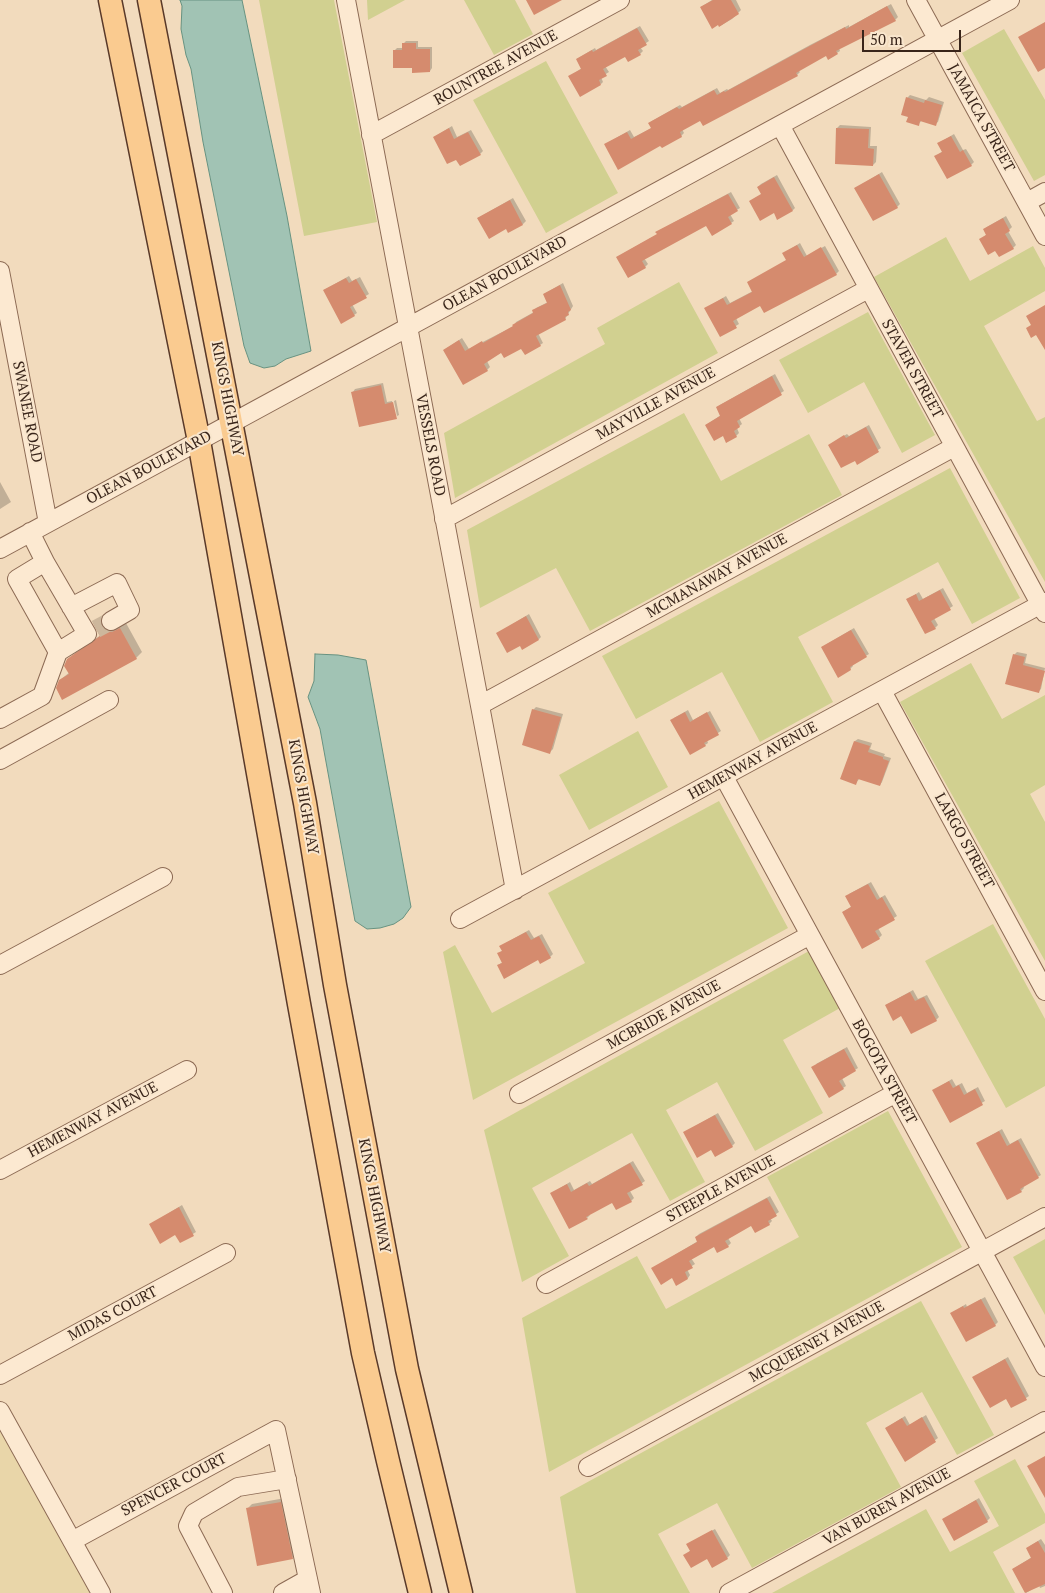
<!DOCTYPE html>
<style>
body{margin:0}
#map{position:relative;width:1045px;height:1593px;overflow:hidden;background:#f2dbbd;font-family:"PT Serif",serif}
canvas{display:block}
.scale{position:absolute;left:862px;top:30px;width:99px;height:22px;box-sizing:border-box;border:2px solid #39251a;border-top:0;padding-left:6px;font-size:15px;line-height:18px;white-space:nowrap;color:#39251a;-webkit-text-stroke:4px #f9e6cd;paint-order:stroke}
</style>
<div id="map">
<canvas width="1045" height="1593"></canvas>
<div class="scale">50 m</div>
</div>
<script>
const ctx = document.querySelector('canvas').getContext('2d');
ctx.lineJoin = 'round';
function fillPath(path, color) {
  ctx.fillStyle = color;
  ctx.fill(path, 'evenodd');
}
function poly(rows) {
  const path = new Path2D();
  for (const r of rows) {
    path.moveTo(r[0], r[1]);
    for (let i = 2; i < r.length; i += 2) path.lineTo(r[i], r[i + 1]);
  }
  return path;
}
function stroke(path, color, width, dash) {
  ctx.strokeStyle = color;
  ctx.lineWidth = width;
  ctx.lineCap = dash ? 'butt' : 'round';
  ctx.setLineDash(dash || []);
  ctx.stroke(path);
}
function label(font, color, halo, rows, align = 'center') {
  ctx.font = font + ' "PT Serif",serif';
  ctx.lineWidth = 4;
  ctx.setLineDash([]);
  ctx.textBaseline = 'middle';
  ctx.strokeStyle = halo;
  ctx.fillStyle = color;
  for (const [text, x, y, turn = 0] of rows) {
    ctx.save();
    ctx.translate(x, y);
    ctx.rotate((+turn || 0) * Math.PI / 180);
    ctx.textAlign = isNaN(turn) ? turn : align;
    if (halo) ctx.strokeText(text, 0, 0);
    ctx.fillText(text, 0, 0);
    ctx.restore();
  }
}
fillPath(poly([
 [0,1425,93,1593,0,1593]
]), '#e9d6a9');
fillPath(poly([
 [259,0,334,0,377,222,304,236],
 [367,0,405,0,368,20],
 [464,0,515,0,533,34,494,55],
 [1004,29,1045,100,1045,175,1034,181,962,53],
 [546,61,618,193,546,233,473,100],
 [946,237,970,281,1033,246,1045,268,1045,291,984,326,1037,421,1045,417,1045,582,874,277],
 [679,282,718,353,455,498,444,433,605,344,597,328],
 [868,312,935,435,902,453,864,382,808,413,779,360],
 [684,413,721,481,809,434,842,495,590,631,556,568,480,608,467,530],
 [950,468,1020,598,972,624,938,562,798,637,833,702,760,742,722,672,636,719,602,656],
 [971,663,1002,719,1045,695,1045,785,1030,794,1045,822,1045,961,900,702],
 [638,731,668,787,589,830,559,775],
 [719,801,788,928,473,1100,443,952,455,945,492,1013,585,963,548,893],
 [993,924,1045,1019,1045,1086,1006,1108,925,961],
 [809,951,840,1008,783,1040,823,1113,755,1151,717,1082,666,1110,705,1182,670,1201,632,1133,532,1188,569,1256,522,1282,484,1130],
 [888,1111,962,1247,549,1472,522,1318,637,1256,666,1309,799,1237,767,1177],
 [1045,1239,1045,1315,1013,1257],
 [921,1301,994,1435,957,1455,922,1392,866,1423,901,1487,752,1568,717,1503,658,1534,690,1593,576,1593,560,1497],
 [1015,1459,1045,1514,1045,1523,993,1552,1015,1593,772,1593,926,1509,950,1552,999,1526,974,1481]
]), '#d1d090');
const water = poly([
 [180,0,242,0,287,216,311,351,286,359,275,366,264,368,250,363,244,346,203,142,191,69,186,55,181,29,182,6,180,0],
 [315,654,338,655,366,660,411,907,403,918,394,924,380,928,367,929,355,921,320,729,308,697,314,681,315,654]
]);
fillPath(water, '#a1c3b4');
stroke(water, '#679281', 1);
fillPath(poly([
 [712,0,736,0,741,10,732,19,720,26,701,7],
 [891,4,898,17,895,20,839,48,840,51,829,58,827,54,798,70,800,72,797,75,700,119,682,129,684,133,681,136,661,145,609,142,630,130,634,137,652,128,649,123,652,121,680,105,682,107,717,88,720,93,727,89,728,90,810,45,849,25,849,27],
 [640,26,649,41,640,47,643,51,640,54,626,55,605,66,609,72,601,77,603,82,601,84,570,76,582,68,577,59,580,57,595,48,596,50],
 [406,41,418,41,418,47,432,47,432,68,430,71,413,67,394,51,397,48,403,48,403,44],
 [910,95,926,100,929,97,944,102,938,122,935,124,922,120,918,125,909,116,907,98],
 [840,125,871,127,870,146,877,146,876,162,873,165,837,128],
 [452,126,457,137,471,130,483,151,480,154,457,158,434,137],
 [954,134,963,150,966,149,974,162,971,165,936,156,943,151,939,143],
 [882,172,900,204,897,207,856,188],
 [777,175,795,208,793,210,774,211,750,201,762,194,758,187,761,184],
 [731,192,740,208,730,214,734,221,731,223,707,224,644,258,648,264,645,267,617,257,658,234,660,230],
 [513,198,526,221,523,224,509,232,506,228,478,218],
 [1006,216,1012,227,1008,231,1016,245,1013,248,996,249,981,239,987,234,985,229,987,227],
 [800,243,807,256,825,246,839,271,836,274,760,304,736,318,739,324,721,335,706,308,726,296,730,303,753,291,787,260,784,253],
 [349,276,352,281,360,277,369,294,352,304,357,313,354,315,324,290],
 [563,283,573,306,565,319,538,333,543,343,540,345,521,347,502,352,487,361,490,367,487,370,444,350,462,338,469,349,514,326,516,322,534,312,536,308,548,302,544,294],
 [775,374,784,391,739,418,742,424,737,428,739,433,736,436,727,441,723,435,706,425,721,415,717,408,720,405],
 [383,383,387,402,392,401,395,417,353,392,355,389],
 [396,400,399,415,397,416,394,401],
 [869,425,881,448,857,463,855,459,829,445,847,434,849,436],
 [0,482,11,502,0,509],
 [943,588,953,606,934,618,938,625,935,628,907,600,919,592,923,599],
 [107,614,119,626,126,623,142,652,136,658,60,680,70,672,68,660,75,653,101,635,95,623],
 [529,614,541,637,539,639,523,648,521,644,498,633],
 [854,628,869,654,852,664,853,666,850,669,822,647],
 [1017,652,1027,654,1025,663,1045,668,1041,689,1038,692,1014,655],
 [536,707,563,714,553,749,550,752,533,710],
 [688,710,693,720,710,711,721,731,707,740,708,743,705,745,674,718],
 [858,739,872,743,870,749,885,754,884,756,891,758,882,782,880,785,860,778,856,783,855,741],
 [871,882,880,898,885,895,897,916,878,928,882,935,879,938,843,912,852,906,849,894],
 [529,930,534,938,542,934,553,954,550,957,498,965,503,962,498,954,503,950,504,944],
 [913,990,918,999,927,995,939,1017,936,1020,902,1015,886,1005],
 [847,1047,858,1068,842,1078,846,1086,843,1088,816,1064],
 [952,1079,956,1086,962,1083,967,1093,978,1087,985,1101,950,1121,934,1090],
 [718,1113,735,1143,732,1146,685,1132],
 [1002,1129,1010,1144,1021,1138,1041,1175,1023,1186,1024,1188,1021,1191,978,1143],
 [633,1161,645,1181,630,1191,634,1198,631,1201,613,1201,589,1214,590,1215,587,1218,552,1193,570,1182,574,1190,590,1181,592,1184],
 [770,1196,779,1212,770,1218,772,1221,769,1224,752,1224,728,1238,731,1243,728,1246,715,1245,691,1258,695,1264,687,1269,690,1275,688,1278,677,1284,673,1277,653,1268,698,1241,696,1237,699,1234],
 [182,1205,196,1232,180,1242,176,1234,151,1224],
 [985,1297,998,1322,995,1325,952,1313,966,1304,967,1307],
 [1008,1357,1029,1396,1012,1407,1007,1397,974,1377],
 [926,1415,938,1438,905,1461,886,1428,905,1416,910,1425],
 [285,1498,297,1553,292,1558,248,1508,252,1504],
 [979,1498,990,1518,987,1521,944,1519],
 [715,1529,730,1555,727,1558,685,1555,691,1550,691,1542],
 [1041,1539,1045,1545,1045,1586,1040,1588,1039,1585,1026,1593,1013,1569,1032,1557,1030,1546]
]), '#0003');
fillPath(poly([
 [526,0,562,0,534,15],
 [713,0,731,0,739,14,719,27,718,25,712,29,700,7],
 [887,6,896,21,836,51,838,54,828,60,826,56,796,73,798,76,703,126,700,121,680,132,682,137,662,148,660,146,618,170,604,144,627,132,631,139,651,128,648,123,677,107,679,109,714,90,717,95,724,91,725,92,806,48,845,27,846,29],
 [1045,22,1045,68,1038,72,1018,37],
 [637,28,647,45,638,50,641,55,628,62,625,57,603,69,607,76,599,80,601,85,580,97,568,76,581,69,576,59,592,50,593,52],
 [402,43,416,43,416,49,430,49,430,72,412,73,412,68,393,68,393,50,402,50],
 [906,97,924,103,925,100,942,105,936,126,920,121,919,126,906,122,908,117,901,115],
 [449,128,454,139,468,132,481,155,460,166,456,160,447,164,433,137],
 [836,128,869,129,868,148,874,149,873,166,835,164],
 [951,136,960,152,963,150,972,166,947,179,934,156,942,152,937,143],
 [879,174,898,208,873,221,854,188],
 [774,177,793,211,777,220,774,213,760,221,749,201,761,194,757,187],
 [728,194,738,211,728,217,732,224,712,236,706,226,642,261,646,268,628,278,616,257,657,234,655,232],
 [510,200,523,225,508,233,506,229,489,239,477,218],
 [1003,218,1010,231,1005,234,1014,249,999,257,995,251,988,255,979,239,986,235,983,229],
 [797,245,804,257,821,247,837,275,764,313,760,306,733,321,737,328,720,337,704,308,723,298,727,305,752,292,747,282,786,260,782,253],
 [346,278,349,283,356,279,367,298,350,307,355,316,341,324,323,290],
 [560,285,571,310,568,312,569,315,565,317,566,320,536,336,541,346,525,355,521,349,504,358,501,353,484,364,488,371,463,385,443,350,459,340,465,351,482,341,483,343,513,326,512,325,533,313,532,310,547,303,543,294],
 [1045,305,1045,350,1036,335,1031,338,1026,328,1031,325,1026,316],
 [772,376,782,395,737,421,740,427,734,431,737,437,726,443,723,436,714,441,705,425,720,416,716,407],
 [381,385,385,404,393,402,397,419,359,427,351,392],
 [866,427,879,452,857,465,855,461,841,468,828,445,844,435,846,438],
 [940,590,951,610,931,621,936,629,925,634,906,599,916,594,919,601],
 [526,616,539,640,522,650,520,646,507,653,496,633],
 [101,619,102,626,106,630,112,632,120,628,137,659,62,700,56,688,59,680,69,674,64,666,67,659,100,636,93,623],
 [851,630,867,657,850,667,851,670,838,678,821,647],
 [1013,654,1025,657,1023,665,1045,671,1039,693,1005,684],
 [532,709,561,717,550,754,522,745],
 [685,712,690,722,707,712,719,735,704,743,706,746,690,755,670,720],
 [854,741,870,746,868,752,883,757,883,759,889,761,880,786,858,779,856,785,840,779],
 [868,884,877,900,882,897,895,920,875,931,880,939,862,949,842,912,851,907,845,896],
 [526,932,531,940,539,936,551,958,540,964,538,960,504,979,497,965,502,963,497,953,502,951,499,946],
 [910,992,915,1001,924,997,937,1021,911,1034,901,1016,893,1021,885,1005],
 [844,1049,856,1071,839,1081,844,1089,829,1098,811,1067],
 [949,1081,953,1088,959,1085,964,1095,975,1089,983,1105,950,1123,932,1090],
 [715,1115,733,1147,715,1157,711,1150,697,1158,683,1132],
 [999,1131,1007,1146,1018,1140,1039,1178,1020,1189,1022,1192,1007,1200,976,1143],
 [630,1163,643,1185,627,1193,632,1202,616,1210,612,1203,586,1217,588,1219,569,1229,550,1193,567,1184,571,1192,587,1183,589,1186],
 [767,1198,777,1216,768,1221,770,1225,755,1233,751,1226,725,1241,729,1247,717,1253,714,1247,689,1261,693,1268,685,1272,688,1279,676,1286,672,1278,661,1285,651,1268,697,1242,695,1237],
 [179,1207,194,1236,180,1243,175,1235,160,1244,149,1224],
 [981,1299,996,1326,966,1342,950,1313,963,1306,964,1308],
 [1005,1359,1027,1400,1011,1408,1006,1399,990,1408,972,1377],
 [922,1417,936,1442,905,1462,885,1428,902,1418,907,1426],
 [1045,1456,1045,1498,1027,1466],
 [976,1500,988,1522,954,1541,942,1519],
 [281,1502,293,1559,257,1566,246,1508],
 [712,1530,728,1559,712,1568,707,1559,691,1568,683,1555,690,1551,686,1544],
 [1038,1541,1045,1553,1045,1584,1025,1593,1012,1569,1031,1558,1026,1548]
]), '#d58b6e');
stroke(poly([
 [96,629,111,621]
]), '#cdb79c', 18, [18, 9]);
const minor = poly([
 [346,0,515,890],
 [916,0,1045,236],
 [780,125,1045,613],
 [371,135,620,0],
 [1027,202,1045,192],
 [0,271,48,523],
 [444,519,868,289],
 [0,549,1010,0],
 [45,562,87,634,58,652],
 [71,607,117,583,130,610,111,621],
 [882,691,1045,991],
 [480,705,954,447],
 [0,719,42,696,58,652,17,579,45,562,30,532],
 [0,760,109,700],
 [724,777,1045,1367],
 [460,919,1045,602],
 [0,965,163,877],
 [519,1094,810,935],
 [0,1170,187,1070],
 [546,1284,896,1093],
 [0,1375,226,1253],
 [0,1411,101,1593],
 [588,1467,1045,1217],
 [72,1541,276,1430,311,1593],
 [223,1593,188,1526,194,1513,238,1487,287,1479],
 [283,1593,308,1579],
 [729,1593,1045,1421]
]);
const major = poly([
 [110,0,199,441,299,1004,363,1353,388,1461,420,1593],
 [149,0,305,803,335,985,407,1369,461,1593]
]);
stroke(minor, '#8c6a54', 20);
stroke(major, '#593929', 25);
stroke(minor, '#fce9d1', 18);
stroke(major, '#facb90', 22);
label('15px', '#39251a', '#f9e6cd', [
 ["ROUNTREE AVENUE",496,68,-29],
 ["JAMAICA STREET",981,118,61],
 ["OLEAN BOULEVARD",505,274,-29],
 ["STAVER STREET",912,369,61],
 ["KINGS HIGHWAY",227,399,79],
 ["MAYVILLE AVENUE",656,404,-29],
 ["SWANEE ROAD",27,412,79],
 ["VESSELS ROAD",430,445,79],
 ["OLEAN BOULEVARD",149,468,-28],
 ["MCMANAWAY AVENUE",717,576,-29],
 ["HEMENWAY AVENUE",753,761,-29],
 ["KINGS HIGHWAY",303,797,80],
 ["LARGO STREET",964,841,61],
 ["MCBRIDE AVENUE",664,1015,-29],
 ["BOGOTA STREET",884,1072,61],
 ["HEMENWAY AVENUE",93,1120,-28],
 ["STEEPLE AVENUE",721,1189,-29],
 ["KINGS HIGHWAY",374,1196,79],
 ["MIDAS COURT",113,1314,-28],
 ["MCQUEENEY AVENUE",817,1342,-29],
 ["SPENCER COURT",174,1485,-28],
 ["VAN BUREN AVENUE",887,1507,-29]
]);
</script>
